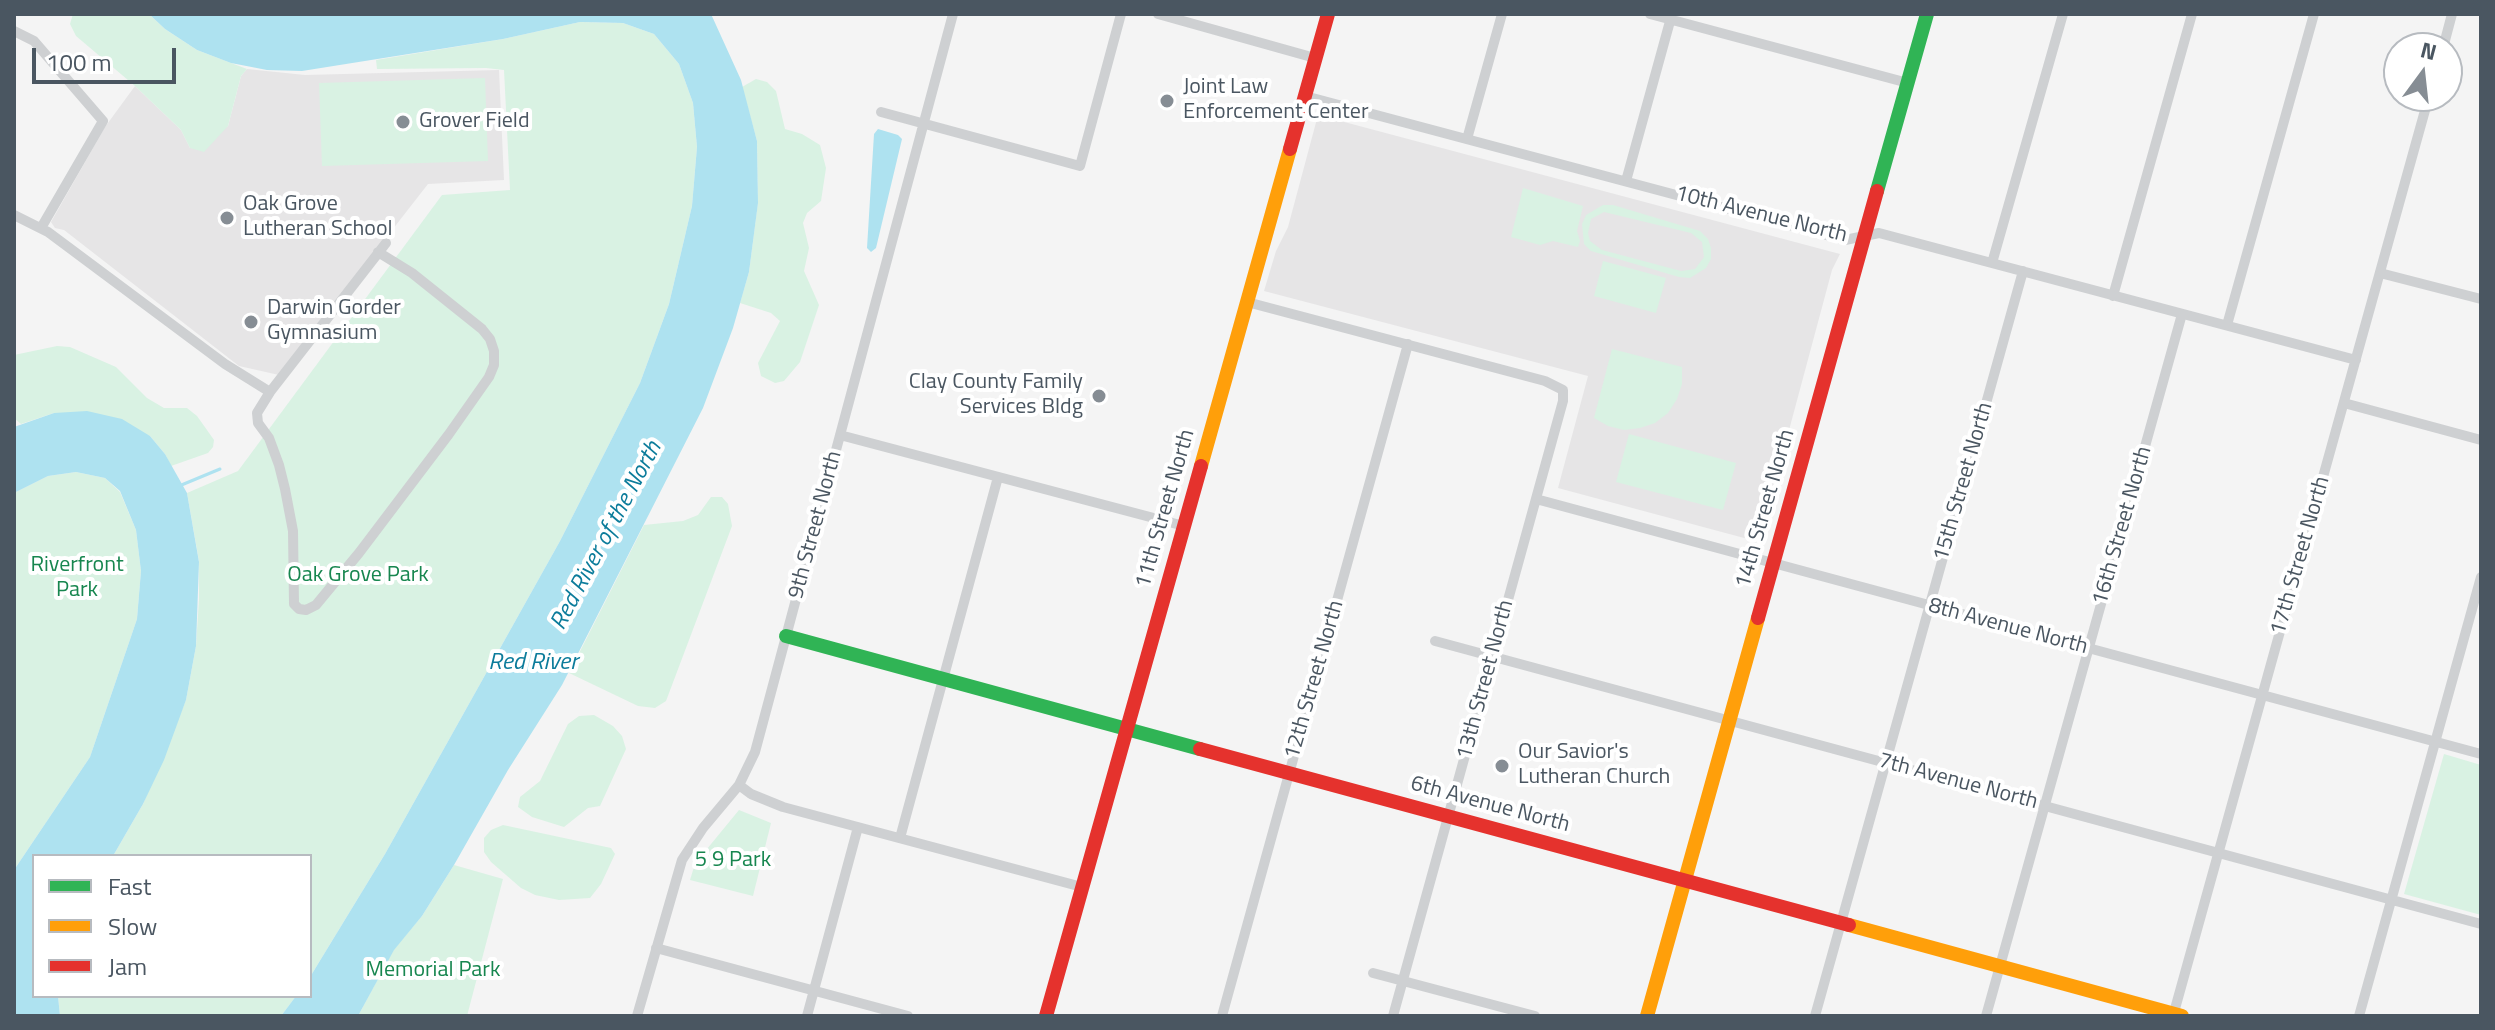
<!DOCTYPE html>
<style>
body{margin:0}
#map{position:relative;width:2495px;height:1030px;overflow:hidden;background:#f4f4f4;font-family:"Titillium Web",sans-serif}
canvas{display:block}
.frame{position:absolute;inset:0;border:16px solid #4a5661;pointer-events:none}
.legend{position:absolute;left:32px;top:854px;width:280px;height:144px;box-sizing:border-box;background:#fff;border:2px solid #b7bbc0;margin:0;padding:10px 14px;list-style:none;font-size:24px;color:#4a5661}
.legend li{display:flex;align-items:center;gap:16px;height:40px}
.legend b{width:40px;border:2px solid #b7bbc0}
.north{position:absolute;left:2383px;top:32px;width:80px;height:80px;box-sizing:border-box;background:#fff;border:2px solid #b7bbc0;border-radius:50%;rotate:15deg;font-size:22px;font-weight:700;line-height:32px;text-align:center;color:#4a5661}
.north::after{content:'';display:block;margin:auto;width:28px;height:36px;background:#868d94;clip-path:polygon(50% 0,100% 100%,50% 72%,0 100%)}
.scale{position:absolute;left:32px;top:48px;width:144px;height:36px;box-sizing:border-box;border:4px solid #4a5661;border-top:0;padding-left:10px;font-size:24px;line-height:28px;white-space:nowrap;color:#4a5661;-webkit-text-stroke:6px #fff;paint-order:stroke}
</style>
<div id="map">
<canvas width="2495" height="1030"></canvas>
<div class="frame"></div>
<ul class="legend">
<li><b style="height:10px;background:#30b455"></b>Fast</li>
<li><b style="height:10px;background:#ff9f0a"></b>Slow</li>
<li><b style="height:10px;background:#e5322d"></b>Jam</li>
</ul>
<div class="north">N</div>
<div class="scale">100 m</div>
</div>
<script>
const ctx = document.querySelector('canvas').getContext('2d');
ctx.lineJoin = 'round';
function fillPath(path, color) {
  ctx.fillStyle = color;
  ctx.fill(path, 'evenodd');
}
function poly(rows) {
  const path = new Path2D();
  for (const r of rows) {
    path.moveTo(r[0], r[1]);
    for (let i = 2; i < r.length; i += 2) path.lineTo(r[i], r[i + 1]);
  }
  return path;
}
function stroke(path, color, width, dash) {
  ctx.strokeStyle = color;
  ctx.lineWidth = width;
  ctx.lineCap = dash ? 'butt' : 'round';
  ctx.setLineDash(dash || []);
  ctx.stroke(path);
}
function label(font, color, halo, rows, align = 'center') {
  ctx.font = font + ' "Titillium Web",sans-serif';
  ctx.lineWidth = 8;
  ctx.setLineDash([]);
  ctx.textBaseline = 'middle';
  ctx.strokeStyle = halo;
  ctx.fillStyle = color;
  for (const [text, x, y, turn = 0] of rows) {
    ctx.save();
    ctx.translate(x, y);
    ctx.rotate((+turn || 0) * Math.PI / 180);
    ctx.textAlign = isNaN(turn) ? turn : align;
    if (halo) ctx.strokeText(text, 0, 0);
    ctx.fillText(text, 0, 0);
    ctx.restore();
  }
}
fillPath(poly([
 [247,69,305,75,499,70,504,180,428,184,279,375,239,366,64,230,55,228,51,222,105,127,135,86,181,130,190,148,228,126,241,76],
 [1318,115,1840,254,1832,270,1759,542,1558,488,1588,376,1264,291,1276,251,1288,227]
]), '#e6e5e6');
fillPath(poly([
 [73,14,149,14,165,29,197,50,247,69,241,76,228,126,204,152,190,148,181,130,135,86,76,36,70,24],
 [580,22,623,23,654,34,679,64,693,103,697,147,692,206,669,304,640,383,560,541,385,854,310,977,310,856,113,856,143,804,186,700,196,646,199,599,199,561,187,493,238,471,442,195,510,190,504,70,486,68,377,69,376,60,503,39],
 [485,78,488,161,322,166,319,83],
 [756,79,767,82,776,91,785,129,802,134,820,145,826,168,821,201,807,213,803,223,809,248,804,271,819,305,800,362,784,381,775,383,761,376,758,363,780,321,771,313,740,303,749,272,758,202,757,141,742,87],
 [1523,188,1583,206,1577,231,1580,241,1578,247,1553,241,1540,245,1511,237],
 [1603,205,1613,205,1700,231,1708,239,1711,248,1711,259,1706,268,1690,278,1679,277,1591,251,1584,244,1582,224,1586,215],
 [1604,212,1691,233,1702,242,1704,257,1695,269,1681,271,1602,250,1590,241,1588,233,1591,219],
 [1603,261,1666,278,1656,313,1594,296],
 [57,346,70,347,116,367,147,398,164,408,187,408,197,416,207,430,214,440,213,447,208,453,171,466,165,454,150,436,54,413,21,424,14,418,14,355],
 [1612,349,1682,367,1682,384,1677,399,1668,413,1655,423,1640,428,1624,430,1608,426,1594,418],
 [1629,434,1736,463,1723,510,1616,482],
 [76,472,105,478,120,492,136,530,141,571,137,619,90,757,14,870,14,493,48,476],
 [711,497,722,497,728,504,732,526,666,701,655,708,638,706,569,673,644,525,683,521,698,515],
 [594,715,613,726,622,736,626,749,600,806,588,808,564,827,532,817,518,807,520,797,540,781,568,724,579,716],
 [2444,754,2481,765,2481,915,2404,894],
 [739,810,771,823,753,896,690,880,694,867,702,855],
 [503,825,611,848,615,854,601,884,590,898,559,900,535,895,521,888,491,862,484,852,484,838,491,830],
 [454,865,503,879,467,1016,358,1016,394,949,422,916],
 [58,996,296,996,281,1016,60,1016]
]), '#d9f2e3');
fillPath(poly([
 [149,14,711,14,741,80,757,141,758,203,749,272,733,328,703,408,562,685,508,770,454,865,422,916,394,950,358,1016,281,1016,296,996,310,996,310,977,385,854,560,541,640,383,669,304,692,206,697,147,693,103,679,64,654,34,623,23,580,22,503,39,302,71,267,70,231,63,197,50,165,29],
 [878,129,898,135,902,139,876,248,871,252,867,248,874,134],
 [87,411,122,419,150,436,165,454,187,493,199,562,196,646,186,700,164,760,143,804,113,856,34,856,34,996,58,996,60,1016,14,1016,14,870,90,757,137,619,141,571,136,530,120,491,105,478,76,472,48,476,14,493,14,427,54,413]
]), '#aee2f0');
stroke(poly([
 [179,486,220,469]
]), '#aee2f0', 3);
stroke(poly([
 [1158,14,1315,58],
 [1650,14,1908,83],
 [14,31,34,41,103,121,41,228],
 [2443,48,2452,14],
 [1305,96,1845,240,1879,233,2356,360],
 [881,112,1080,166,1121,14],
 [1467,139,1502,14],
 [1626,181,1672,14],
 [14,215,48,232,225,364,270,392],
 [378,252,412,273,482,329,490,339,494,351,494,365,489,377,449,434,359,553,316,605,306,610,299,609,294,604,293,531,285,489,279,465,269,438,258,423,257,413,270,392,386,243],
 [1992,263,2063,14],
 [2380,273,2481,299],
 [2113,296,2192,14],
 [1247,302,1545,381,1563,390,1563,401,1393,1016],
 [2227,325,2314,14],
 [2344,403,2481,440],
 [840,435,1184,526],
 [1536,499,2481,754],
 [1435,641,2481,924],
 [739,785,751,794,783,807,1082,887],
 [900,838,998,477],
 [656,948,908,1016],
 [1373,973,1535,1016],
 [637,1016,682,860,703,828,739,785,755,752,953,14],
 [807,1016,858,827],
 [1222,1016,1408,344],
 [1815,1016,2023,271],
 [1986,1016,2182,314],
 [2173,1016,2429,96],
 [2359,1016,2481,577]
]), '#ced0d2', 10);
stroke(poly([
 [1877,191,1927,14],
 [786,636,1200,749]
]), '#30b455', 14);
stroke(poly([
 [1201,466,1290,149],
 [1849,925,2182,1016],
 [1647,1016,1758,618]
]), '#ff9f0a', 14);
stroke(poly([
 [1290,149,1328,14],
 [1758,618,1877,191],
 [1200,749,1849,925],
 [1046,1016,1201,466]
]), '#e5322d', 14);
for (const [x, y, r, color] of [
 [1167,101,8,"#868d94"],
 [403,122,8,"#868d94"],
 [227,218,8,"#868d94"],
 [251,322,8,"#868d94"],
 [1099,396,8,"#868d94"],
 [1502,766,8,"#868d94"]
]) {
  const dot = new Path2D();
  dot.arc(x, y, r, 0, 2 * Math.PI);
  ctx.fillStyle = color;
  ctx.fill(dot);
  stroke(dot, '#fff', 3);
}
label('22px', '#4a5661', '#fff', [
 ["Joint Law",1183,88],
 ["Enforcement Center",1183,113],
 ["Grover Field",419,122],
 ["Oak Grove",243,205],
 ["Lutheran School",243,230],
 ["Darwin Gorder",267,309],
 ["Gymnasium",267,334],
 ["Clay County Family",1083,383,"right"],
 ["Services Bldg",1083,408,"right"],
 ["Our Savior's",1518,753],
 ["Lutheran Church",1518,778]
], 'left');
label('22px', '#4a5661', '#fff', [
 ["10th Avenue North",1761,215,14],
 ["15th Street North",1964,482,-74],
 ["11th Street North",1166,509,-74],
 ["14th Street North",1766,509,-74],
 ["9th Street North",816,525,-75],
 ["16th Street North",2123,526,-74],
 ["17th Street North",2301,556,-74],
 ["8th Avenue North",2008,627,15],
 ["12th Street North",1315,680,-74],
 ["13th Street North",1486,680,-75],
 ["7th Avenue North",1958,782,15],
 ["6th Avenue North",1490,805,15]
]);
label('22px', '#17864f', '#fff', [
 ["Riverfront",77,566],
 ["Park",77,591],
 ["Oak Grove Park",358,576],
 ["5 9 Park",733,861],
 ["Memorial Park",433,971]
]);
label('italic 24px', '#0c7c9b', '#fff', [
 ["Red River of the North",607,536,-62],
 ["Red River",533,663]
]);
</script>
